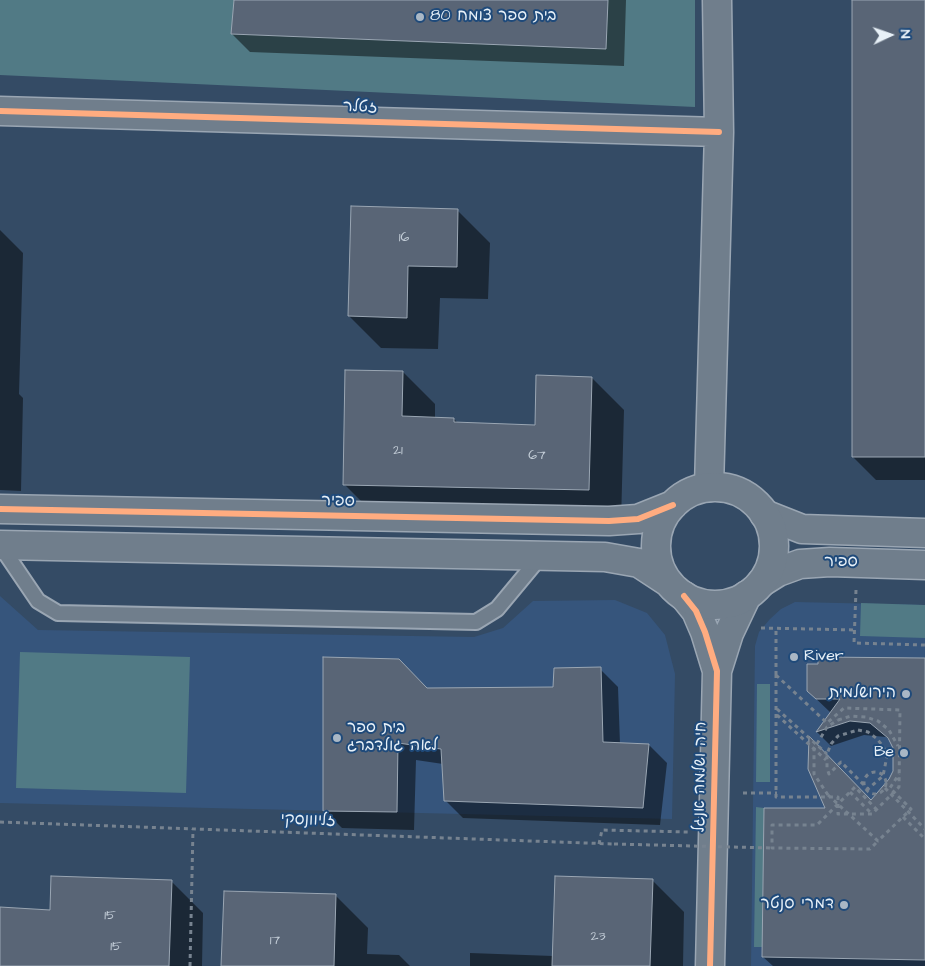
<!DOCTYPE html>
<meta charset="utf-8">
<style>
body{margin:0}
#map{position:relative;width:925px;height:966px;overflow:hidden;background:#344b65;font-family:"Architects Daughter",sans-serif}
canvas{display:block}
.north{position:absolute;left:865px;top:10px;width:50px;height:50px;-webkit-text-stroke:4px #1f4a7a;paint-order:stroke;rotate:87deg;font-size:14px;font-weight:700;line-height:20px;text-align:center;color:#e8f1f8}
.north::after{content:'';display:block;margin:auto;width:18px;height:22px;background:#e8f1f8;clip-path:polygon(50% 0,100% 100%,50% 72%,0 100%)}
</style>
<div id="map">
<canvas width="925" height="966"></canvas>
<div class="north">N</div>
</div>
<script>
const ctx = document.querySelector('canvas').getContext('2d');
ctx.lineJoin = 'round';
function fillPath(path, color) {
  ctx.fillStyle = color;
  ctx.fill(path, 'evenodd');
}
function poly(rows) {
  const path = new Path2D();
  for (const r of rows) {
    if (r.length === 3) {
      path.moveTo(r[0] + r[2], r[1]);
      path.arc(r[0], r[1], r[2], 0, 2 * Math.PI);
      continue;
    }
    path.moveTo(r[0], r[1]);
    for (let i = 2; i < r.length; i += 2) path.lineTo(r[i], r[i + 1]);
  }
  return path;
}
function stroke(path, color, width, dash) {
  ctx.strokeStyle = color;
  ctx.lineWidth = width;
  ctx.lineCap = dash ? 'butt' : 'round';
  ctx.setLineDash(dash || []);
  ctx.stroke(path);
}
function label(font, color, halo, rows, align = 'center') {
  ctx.font = font + ' "Architects Daughter","Playpen Sans Hebrew",sans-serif';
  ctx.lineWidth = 4;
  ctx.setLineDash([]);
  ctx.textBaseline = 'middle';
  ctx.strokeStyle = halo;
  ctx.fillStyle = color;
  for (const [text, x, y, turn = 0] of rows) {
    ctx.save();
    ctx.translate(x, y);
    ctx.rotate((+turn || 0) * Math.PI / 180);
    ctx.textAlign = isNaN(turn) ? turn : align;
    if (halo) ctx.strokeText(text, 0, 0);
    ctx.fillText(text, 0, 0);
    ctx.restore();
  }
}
fillPath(poly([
 [0,596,38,630,474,637,503,628,533,601,615,600,647,613,665,635,675,674,672,819,0,803],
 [795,602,925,605,925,966,751,966,755,646,759,632,770,619,781,609]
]), '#36557c');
fillPath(poly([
 [0,0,695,0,695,107,0,75],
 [861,603,925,605,925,638,860,636],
 [20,652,190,657,186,793,16,788],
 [757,684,770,684,770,782,756,782],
 [756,807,764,808,762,947,754,947]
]), '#517a85');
fillPath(poly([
 [235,0,626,0,624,66,250,52,232,34],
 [854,0,925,0,925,480,876,480,853,457],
 [458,211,490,243,488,299,440,298,438,349,381,348,349,316],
 [0,230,23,253,19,394,23,398,21,491,0,490],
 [403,372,435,404,435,418,454,419,459,424,536,426,592,378,624,410,621,522,376,516,344,484],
 [925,660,925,966,773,966,763,957,826,809,871,802,890,780,896,760,892,742,886,737,864,735,831,746,817,732,831,713,808,691],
 [600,669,618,687,620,744,649,745,667,763,660,825,463,818,445,800,443,764,416,760,414,830,342,828,324,810,427,689,554,689],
 [652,880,684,912,683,966,470,966,470,953,553,956],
 [171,881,203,913,202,966,0,966,0,909,51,911],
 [336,896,368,928,367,954,399,955,410,966,222,966]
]), '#0007');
const building = poly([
 [234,0,608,0,606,49,231,34,234,0],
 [852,0,925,0,925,457,852,457,852,0],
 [351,206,458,209,457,267,408,266,407,318,348,316,351,206],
 [345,370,403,371,402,416,454,418,454,422,535,425,536,375,592,377,589,490,343,485,345,370],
 [323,657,399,659,427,688,553,687,554,668,601,667,603,742,649,744,643,808,444,801,441,749,398,743,397,812,323,811,323,657],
 [818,657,925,658,925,960,762,957,764,808,825,808,808,769,809,736,871,800,889,779,893,771,893,748,888,738,870,723,850,721,816,732,840,699,816,699,807,691,807,664,818,664,818,657],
 [51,876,172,880,169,966,0,966,0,907,50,910,51,876],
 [555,876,653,879,650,966,552,966,555,876],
 [224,891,336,894,334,966,221,966,224,891]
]);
fillPath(building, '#596576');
stroke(building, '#9aa6b3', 1);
const service = poly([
 [0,545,38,601,58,613,476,622,497,609,541,556]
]);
const minor = poly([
 [0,111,719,132],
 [709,487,719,132,717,0],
 [764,514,802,529,925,533],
 [762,582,778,572,800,564,830,562,925,565],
 [684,596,696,611,705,632,717,671,710,966],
 [717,671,729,633,747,595]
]);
const tertiary = poly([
 [715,546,59],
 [0,509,609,521,638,519,673,505],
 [0,545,605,557,639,563,668,582]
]);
stroke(service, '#9aa6b3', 18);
stroke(minor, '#9aa6b3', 31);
stroke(tertiary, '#9aa6b3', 31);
stroke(poly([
 [856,590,854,643,925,645],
 [761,628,855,630],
 [776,675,827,723,844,708,900,710,899,787,872,814,838,814,838,797,776,797,776,675],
 [776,675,776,628],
 [777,709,827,754],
 [777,715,826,760],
 [838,720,851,716,866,717,878,721,889,730,898,746],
 [858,730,868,732,876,738,883,746,887,756,883,776,868,789,841,762,829,774,827,768,827,754,831,744,838,736,858,730],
 [875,783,11],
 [885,788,925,829],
 [850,792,872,814],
 [743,793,777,793],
 [828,795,878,841,911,809,890,788,899,774],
 [877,810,855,787,817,825,772,825,772,848,870,849,878,841],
 [903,817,925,839],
 [0,822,614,844],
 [599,844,602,830,688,832],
 [190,966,193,829]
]), '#778390', 3, [4, 4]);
stroke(service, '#707e8c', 14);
stroke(minor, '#707e8c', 28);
stroke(tertiary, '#707e8c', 28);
stroke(poly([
 [828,795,814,774,814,749,827,727,838,720],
 [614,844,772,848]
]), '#778390', 3, [4, 4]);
stroke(poly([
 [0,111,719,132],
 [0,509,609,521,638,519,673,505],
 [684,596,696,611,705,632,717,671,710,966]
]), '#ffac80', 6);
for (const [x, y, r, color] of [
 [420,17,5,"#a9b7c5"],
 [794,657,5,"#a9b7c5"],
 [906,694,5,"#a9b7c5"],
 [337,738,5,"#a9b7c5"],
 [904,753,5,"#a9b7c5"],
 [844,905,5,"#a9b7c5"]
]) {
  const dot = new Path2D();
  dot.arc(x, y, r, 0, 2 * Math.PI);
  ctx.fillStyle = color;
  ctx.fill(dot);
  stroke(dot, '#1f4a7a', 2);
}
label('14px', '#c4ced8', null, [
 ["16",404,238],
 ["21",398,451],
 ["67",537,456],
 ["15",110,916],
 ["23",598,937],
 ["17",275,941],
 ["15",116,947]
]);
label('16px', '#e8f1f8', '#1f4a7a', [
 ["בית ספר צומח 80",430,17],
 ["River",804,657],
 ["הירושלמית",896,694,"right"],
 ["בית ספר",347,729],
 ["לאה גולדברג",347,747],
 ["Be",894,753,"right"],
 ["דמרי סנטר",834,905,"right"]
], 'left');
label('16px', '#e8f1f8', '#1f4a7a', [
 ["זטלר",360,108,2],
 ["ספיר",338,502,1],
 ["ספיר",841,563],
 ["חיה ושלמה אנגל",701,777,-89],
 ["זליוונסקי",308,821,2]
]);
</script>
